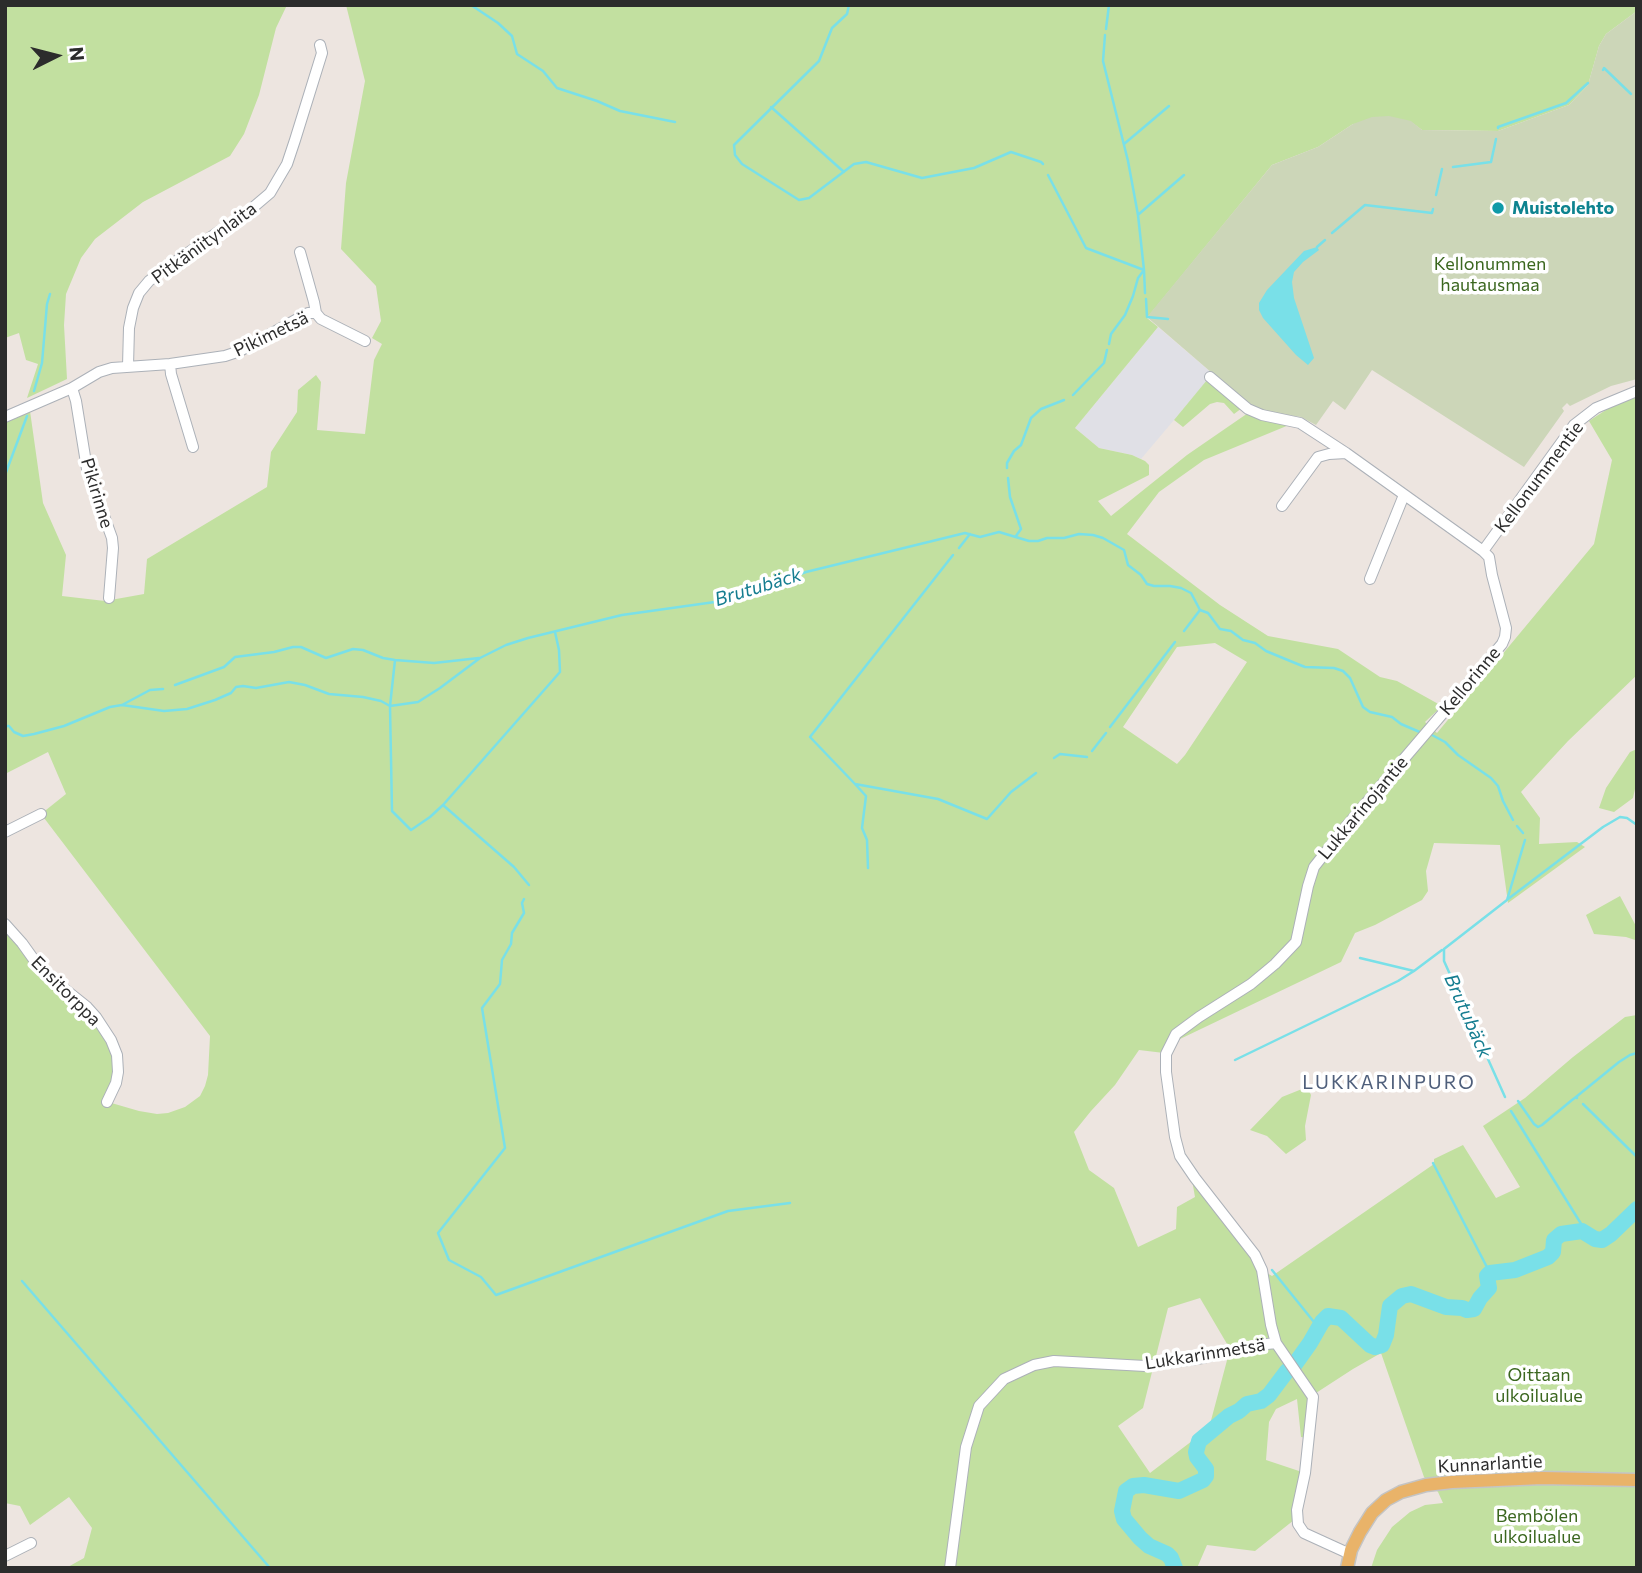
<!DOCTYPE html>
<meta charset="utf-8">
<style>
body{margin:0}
#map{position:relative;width:1642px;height:1573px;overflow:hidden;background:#ede5e0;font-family:Commissioner,sans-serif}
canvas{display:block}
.frame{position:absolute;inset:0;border:7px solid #2c2c2c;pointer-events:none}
.north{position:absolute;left:21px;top:21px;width:70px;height:70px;-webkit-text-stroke:5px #fff;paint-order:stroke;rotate:84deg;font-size:19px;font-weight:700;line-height:28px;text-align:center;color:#2c2c2c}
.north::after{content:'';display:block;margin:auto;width:24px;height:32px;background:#2c2c2c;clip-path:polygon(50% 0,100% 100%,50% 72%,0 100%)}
</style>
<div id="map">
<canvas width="1642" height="1573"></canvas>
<div class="frame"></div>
<div class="north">N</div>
</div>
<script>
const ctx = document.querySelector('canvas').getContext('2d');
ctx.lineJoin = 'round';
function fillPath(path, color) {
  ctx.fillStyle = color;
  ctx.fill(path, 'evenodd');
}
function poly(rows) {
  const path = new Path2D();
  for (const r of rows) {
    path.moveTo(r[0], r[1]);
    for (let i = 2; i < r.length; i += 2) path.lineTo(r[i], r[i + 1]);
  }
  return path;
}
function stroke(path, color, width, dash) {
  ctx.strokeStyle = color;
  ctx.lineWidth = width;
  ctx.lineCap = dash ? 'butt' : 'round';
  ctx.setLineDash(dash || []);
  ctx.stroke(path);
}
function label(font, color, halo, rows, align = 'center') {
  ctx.font = font + ' Commissioner,sans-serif';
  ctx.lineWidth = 7;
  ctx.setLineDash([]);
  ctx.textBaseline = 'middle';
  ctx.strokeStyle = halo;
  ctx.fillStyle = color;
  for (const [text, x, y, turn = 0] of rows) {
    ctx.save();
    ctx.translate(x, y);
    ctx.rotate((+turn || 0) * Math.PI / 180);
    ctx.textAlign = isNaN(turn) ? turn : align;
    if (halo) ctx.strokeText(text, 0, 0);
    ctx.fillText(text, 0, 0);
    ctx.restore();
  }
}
fillPath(poly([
 [1158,327,1213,374,1141,459,1132,455,1099,448,1075,428]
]), '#e0e0e6');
fillPath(poly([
 [5,5,287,5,276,28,259,95,244,134,230,156,143,202,95,239,81,258,66,294,64,325,67,379,27,398,38,364,26,360,19,333,5,338],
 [346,5,1637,5,1637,11,1606,34,1599,46,1588,85,1569,105,1498,131,1422,130,1411,122,1353,124,1318,147,1272,165,1147,318,1158,327,1075,428,1099,448,1132,455,1145,461,1149,465,1149,475,1098,501,1111,516,1187,455,1248,413,1289,425,1204,460,1159,492,1127,534,1220,605,1268,636,1338,649,1380,677,1397,681,1442,706,1425,722,1437,733,1594,544,1612,460,1589,421,1612,406,1637,397,1637,675,1568,741,1521,792,1540,818,1539,844,1577,842,1585,847,1508,903,1500,845,1434,843,1426,871,1428,891,1422,900,1375,925,1355,933,1341,962,1180,1039,1164,1053,1139,1050,1115,1085,1091,1111,1074,1132,1089,1170,1114,1188,1138,1247,1176,1229,1177,1207,1195,1197,1192,1180,1251,1256,1263,1286,1262,1270,1272,1276,1434,1164,1434,1159,1463,1145,1496,1198,1520,1187,1483,1126,1525,1098,1573,1057,1625,1017,1637,1015,1637,1568,1371,1568,1377,1550,1392,1527,1410,1512,1425,1505,1443,1503,1438,1492,1424,1477,1381,1353,1353,1369,1316,1393,1310,1409,1307,1438,1301,1437,1297,1399,1276,1409,1269,1422,1266,1460,1302,1472,1294,1520,1255,1551,1207,1545,1197,1568,66,1568,84,1558,92,1528,69,1497,30,1525,20,1506,5,1503,5,924,33,961,87,1007,117,1055,108,1102,139,1111,157,1114,168,1113,185,1107,200,1096,205,1086,208,1075,210,1036,41,814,66,794,48,752,5,774,5,422,30,411,43,503,66,555,62,596,105,601,144,594,147,559,267,487,271,452,297,412,298,390,316,375,321,382,317,430,365,434,374,360,382,344,372,338,381,321,376,286,341,249,346,183,365,81],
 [1215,643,1247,662,1185,755,1177,764,1123,727,1177,647],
 [1200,1298,1230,1349,1209,1428,1150,1473,1118,1426,1143,1408,1168,1308],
 [1207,380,1242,408,1234,414,1224,403,1217,402,1210,404,1183,427,1174,420],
 [1637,749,1637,780,1633,798,1614,812,1599,808,1606,788,1630,752],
 [1620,896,1637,928,1637,945,1635,940,1626,937,1594,934,1586,915],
 [1307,1087,1311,1095,1305,1126,1306,1140,1286,1154,1267,1136,1250,1130,1282,1097]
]), '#c2e0a0');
fillPath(poly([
 [1637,11,1637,379,1611,386,1570,406,1567,403,1562,408,1564,411,1524,467,1372,370,1345,410,1333,401,1316,425,1301,417,1262,411,1248,404,1147,317,1272,165,1318,147,1353,124,1372,117,1389,116,1411,121,1422,130,1498,131,1569,105,1588,85,1599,46,1606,34]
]), '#ccd6b8');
fillPath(poly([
 [1317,247,1319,250,1303,262,1294,272,1292,282,1294,298,1314,358,1308,365,1296,355,1263,318,1259,310,1259,303,1267,290,1304,251]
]), '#79e0e8');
stroke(poly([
 [471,5,498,23,512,36,517,54,543,71,557,88,597,101,620,111,675,122],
 [849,5,847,14,832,28,819,61,734,145,735,155,742,164,799,200,809,198,854,164,866,162,922,178,974,168,1011,152,1041,162,1043,164],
 [1106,29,1109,5],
 [1105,35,1103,61,1128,161,1138,215,1144,270,1138,278,1133,296,1125,315,1111,334,1109,344],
 [1603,70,1604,68,1631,94],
 [771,107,844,172],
 [1498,128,1498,127,1566,103,1588,83],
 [1124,144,1169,106],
 [1453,167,1491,162,1496,139],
 [1048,175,1086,248,1144,270,1145,293],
 [1436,195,1442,169],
 [1139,214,1184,175],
 [1332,233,1365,205,1432,213,1433,209],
 [1317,247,1325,240],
 [1146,299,1147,317,1168,319],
 [34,391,42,363,47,304,50,294],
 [1073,395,1104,363,1107,350],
 [1007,468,1007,463,1014,451,1021,445,1031,418,1041,409,1064,400],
 [5,475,27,416],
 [1008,478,1010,497,1021,529,1016,536],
 [959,548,970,534],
 [953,555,810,737,855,784,938,799,987,819,1011,792,1036,773],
 [1184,631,1200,610],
 [395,660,390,706,392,811,411,830,430,817,443,805],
 [175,685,224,667,235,657,274,652,293,647,301,647,326,658,353,649,363,650,383,658,395,660,434,663,479,658],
 [122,705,150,690,163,689],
 [5,726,9,726,14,732,23,736,34,734,64,726,110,707,122,705,164,711,187,709,215,700,231,693,236,687,243,686,256,688,289,682,305,685,329,694,363,697,381,701,390,706,418,702,440,688,480,658,506,645,528,638,622,615,729,600,806,572,965,533,980,537,999,532,1029,541,1038,541,1047,538,1064,538,1079,534,1093,535,1103,538,1124,550,1128,565,1141,575,1147,584,1154,586,1170,586,1181,588,1191,593,1200,610,1208,613,1220,629,1231,631,1243,640,1255,643,1266,651,1295,663,1305,667,1334,668,1343,671,1350,678,1363,707,1370,712,1392,717,1401,724,1422,733],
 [1110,727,1175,642],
 [1432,735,1445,742,1458,755,1491,778,1498,786,1503,801,1513,820],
 [1092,751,1106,733],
 [1054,758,1060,754,1087,757],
 [855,784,866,796,862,828,867,840,868,868],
 [1517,826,1523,833],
 [529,885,514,867,443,805,560,672,559,650,555,632],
 [524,899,522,903,524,913,512,933,511,944,502,960,500,984,482,1008,505,1148,438,1233,449,1260,481,1277,496,1295,728,1211,790,1203],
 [1508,899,1603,827,1620,817,1627,818,1637,825],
 [1360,958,1414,971,1442,950],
 [1235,1060,1398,981,1414,971],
 [1505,1097,1444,961,1444,949,1507,900,1525,840],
 [1576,1097,1619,1062,1630,1055,1637,1053],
 [1518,1101,1534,1124,1538,1127,1542,1125,1572,1100,1576,1097,1577,1098],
 [1583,1104,1637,1157],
 [1511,1111,1588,1235],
 [1433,1163,1490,1273],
 [1272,1270,1318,1327],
 [22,1281,270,1568]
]), '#79e0e8', 2.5);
stroke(poly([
 [1295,1364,1310,1343,1322,1322,1328,1316,1341,1318,1370,1345,1375,1347,1382,1345,1386,1335,1390,1306,1402,1296,1411,1294,1446,1307,1462,1308,1467,1310,1474,1309,1480,1298,1489,1288,1487,1276,1490,1273,1515,1270,1548,1257,1553,1252,1554,1240,1561,1234,1582,1231,1595,1239,1602,1240,1611,1234,1637,1209],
 [1175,1568,1171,1558,1167,1554,1149,1546,1140,1538,1124,1519,1122,1511,1126,1491,1133,1486,1144,1485,1179,1491,1203,1480,1206,1476,1206,1469,1197,1457,1196,1452,1199,1441,1229,1416,1239,1411,1247,1404,1261,1401,1269,1395,1287,1371]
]), '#79e0e8', 16);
const minor = poly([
 [300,252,314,302,316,313],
 [316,313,321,319,365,341],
 [170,364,171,374,193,447],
 [128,366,129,328,133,308,139,293,149,281,162,271,250,210,270,193,277,181,287,164,295,140,322,53,320,45],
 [1210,377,1248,409,1262,415,1300,423,1346,453],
 [72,388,76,401,87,469,112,538,113,548,109,598],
 [5,417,72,388,99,372,112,368,170,364,225,356,240,351,308,313,316,313],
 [1282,506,1318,457,1329,454,1346,453,1483,551,1489,557,1492,575,1506,628,1505,637,1502,644,1344,829,1314,867,1308,886,1296,942,1275,964,1251,984,1199,1017,1176,1034,1166,1054,1166,1072,1175,1137,1180,1156,1195,1178,1255,1255,1262,1270,1271,1325,1276,1343,1313,1397,1305,1473,1297,1510,1298,1524,1304,1533,1350,1554],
 [1483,551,1574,425,1596,408,1637,391],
 [1370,579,1404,495],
 [5,832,41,814],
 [5,924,22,943,42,971,87,1007,96,1017,111,1040,117,1055,118,1072,116,1083,107,1102],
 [5,1556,31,1543],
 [950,1568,966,1447,979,1406,1004,1379,1034,1365,1054,1361,1145,1366,1203,1358,1258,1345,1276,1343]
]);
const major = poly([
 [1347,1568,1351,1550,1360,1532,1372,1513,1386,1500,1401,1492,1426,1485,1452,1482,1542,1478,1637,1480]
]);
stroke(minor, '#acb1b8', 12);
stroke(major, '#c4c4c4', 15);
stroke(minor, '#fff', 10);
stroke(major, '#e9b369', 12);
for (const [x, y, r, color] of [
 [1498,208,7,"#0f9aa8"]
]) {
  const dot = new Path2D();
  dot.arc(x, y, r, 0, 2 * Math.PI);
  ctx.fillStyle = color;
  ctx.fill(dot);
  stroke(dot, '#fff', 2.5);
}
label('bold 18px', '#0d838f', '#fff', [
 ["Muistolehto",1512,208]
], 'left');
label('18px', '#2c2c2c', '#fff', [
 ["Pitkäniitynlaita",204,243,-36],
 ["Pikimetsä",271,334,-26],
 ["Kellonummentie",1539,477,-53],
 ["Pikirinne",97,493,73],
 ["Kellorinne",1470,681,-50],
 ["Lukkarinojantie",1363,808,-50],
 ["Ensitorppa",66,991,45],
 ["Lukkarinmetsä",1205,1354,-9],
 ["Kunnarlantie",1490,1464,-3]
]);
label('18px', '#3b671f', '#fff', [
 ["Kellonummen",1490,264],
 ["hautausmaa",1490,285],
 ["Oittaan",1539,1375],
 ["ulkoilualue",1539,1396],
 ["Bembölen",1537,1516],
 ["ulkoilualue",1537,1537]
]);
label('italic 19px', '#157d90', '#fff', [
 ["Brutubäck",758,587,-17],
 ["Brutubäck",1468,1016,66]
]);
ctx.letterSpacing = '2px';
label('19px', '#4f5f7b', '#fff', [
 ["LUKKARINPURO",1389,1083]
]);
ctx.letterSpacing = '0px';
</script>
